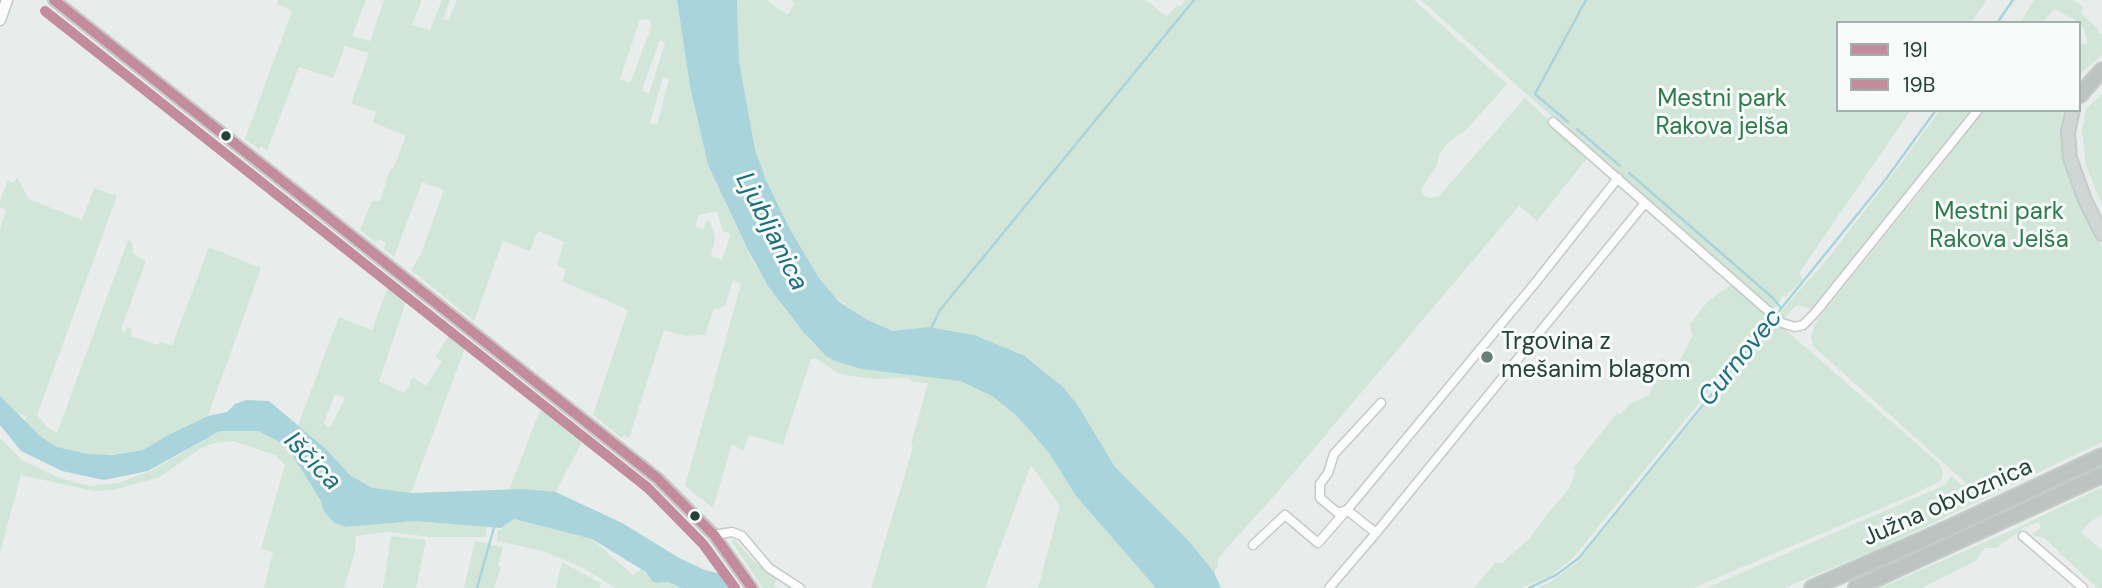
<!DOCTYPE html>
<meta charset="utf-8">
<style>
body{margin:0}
#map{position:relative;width:2102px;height:588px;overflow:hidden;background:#e8edeb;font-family:"DM Sans",sans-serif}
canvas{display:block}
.legend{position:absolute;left:1836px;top:21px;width:245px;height:91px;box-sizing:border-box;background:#f7fbf9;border:2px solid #a3b1ad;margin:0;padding:9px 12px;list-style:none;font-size:21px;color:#24423a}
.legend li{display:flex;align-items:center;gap:14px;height:35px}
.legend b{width:35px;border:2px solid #a3b1ad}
</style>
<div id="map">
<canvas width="2102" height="588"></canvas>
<ul class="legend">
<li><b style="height:9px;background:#c28c9c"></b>19I</li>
<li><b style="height:9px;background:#c28c9c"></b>19B</li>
</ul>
</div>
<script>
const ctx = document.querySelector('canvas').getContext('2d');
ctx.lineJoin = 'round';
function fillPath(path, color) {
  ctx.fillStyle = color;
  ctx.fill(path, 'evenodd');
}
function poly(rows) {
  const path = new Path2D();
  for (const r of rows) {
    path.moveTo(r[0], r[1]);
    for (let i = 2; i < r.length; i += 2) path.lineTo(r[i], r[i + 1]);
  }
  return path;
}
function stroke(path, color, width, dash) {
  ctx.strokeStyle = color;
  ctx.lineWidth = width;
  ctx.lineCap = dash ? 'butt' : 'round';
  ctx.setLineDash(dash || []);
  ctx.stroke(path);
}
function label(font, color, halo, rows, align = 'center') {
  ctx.font = font + ' "DM Sans",sans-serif';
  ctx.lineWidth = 6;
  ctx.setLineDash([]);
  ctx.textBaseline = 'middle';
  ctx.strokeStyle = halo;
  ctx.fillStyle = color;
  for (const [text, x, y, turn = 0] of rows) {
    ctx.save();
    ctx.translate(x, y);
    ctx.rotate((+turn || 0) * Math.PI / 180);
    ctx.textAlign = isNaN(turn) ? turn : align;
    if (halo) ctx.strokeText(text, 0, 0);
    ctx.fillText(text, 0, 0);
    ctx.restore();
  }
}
fillPath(poly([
 [278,0,366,0,352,36,370,41,384,0,422,0,412,25,430,30,442,0,450,0,443,19,448,20,457,0,677,0,690,87,708,165,753,262,784,308,812,343,835,361,876,371,891,371,960,381,992,396,1017,416,1049,453,1076,496,1157,588,1038,588,1060,506,1031,465,985,588,871,588,913,447,911,444,928,383,913,382,907,378,874,379,845,375,836,372,817,359,811,359,783,445,749,435,743,451,732,444,713,508,685,486,741,284,733,280,726,304,720,309,714,308,705,335,685,336,664,330,629,438,624,435,622,438,593,415,628,310,562,281,566,270,557,265,564,242,538,231,530,251,503,241,474,321,411,270,421,254,444,190,422,182,394,257,383,248,386,244,381,239,376,242,360,230,372,201,380,201,390,169,393,169,406,136,373,122,376,112,351,103,369,53,345,46,333,78,299,67,267,151,261,146,259,149,245,139,292,11,277,4],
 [648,19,651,22,651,28,630,83,620,79,640,20],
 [660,40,665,43,649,94,642,90],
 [663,77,669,79,657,125,650,123],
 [717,211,723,231,731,234,722,260,711,256,715,238,710,221,706,220,703,229,695,226,699,215],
 [737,0,767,0,787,15,795,4,791,0,1146,0,1167,17,1177,5,1180,6,1185,0,1414,0,1507,84,1467,129,1448,143,1439,155,1437,165,1422,188,1422,194,1430,198,1439,196,1525,98,1588,157,1537,221,1519,206,1274,496,1226,549,1218,559,1218,567,1214,572,1187,539,1115,467,1077,404,1063,387,1026,356,928,327,894,331,866,319,834,297,819,278,790,229,766,180,755,149,739,61],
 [1421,0,1985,0,1986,1,1971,23,1838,23,1838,110,1911,110,1799,273,1803,279,1785,297,1783,296,1774,310,1648,202],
 [2034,0,2074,0,2083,7,2081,13,2097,28,2099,34,2102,33,2102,55,2079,75,2079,45,2088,43,2083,27,2076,20,2054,9,2042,23,2020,23],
 [2102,94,2102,204,2086,166,2082,131,2086,109],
 [1940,110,1974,110,1946,142,1818,302,1812,309,1797,305,1783,319,1778,315,1829,257,1900,165],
 [1984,110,2062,110,2061,113,2064,113,2061,141,2066,170,2102,247,2102,442,1878,549,1784,588,1706,588,1945,485,1951,476,1963,486,1966,483,1813,346,1811,337,1815,324,1826,309,1945,161,1945,157],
 [17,177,29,199,82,220,94,188,117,196,37,415,47,427,57,433,128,240,132,242,133,254,146,261,121,329,125,333,127,327,132,329,131,336,158,345,160,342,172,346,209,247,261,268,208,416,166,436,143,450,107,455,88,454,57,447,41,437,24,421,27,416,15,412,0,396,0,229,6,210,0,207,0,201,8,180,14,183],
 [391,279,409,293,379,381,405,393,413,377,426,386,442,362,435,357,449,336,452,327,468,340,411,493,380,491,351,476,328,451,298,425,339,317,372,330],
 [335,394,345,398,330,428,324,423],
 [1732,284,1770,316,1572,559,1550,576,1520,588,1474,588,1495,563,1502,563,1530,538,1548,513,1569,489,1575,472,1574,467,1617,413,1621,414,1630,404,1648,395,1660,372,1658,363,1662,358,1669,364,1680,361,1692,336,1690,324,1708,301],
 [1774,320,1940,464,1943,474,1941,480,1910,496,1693,588,1537,588,1552,581,1578,562],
 [546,402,586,434,556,492,509,490,538,415],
 [220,431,258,431,279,441,291,453,321,501,323,510,333,522,345,527,415,521,486,526,486,537,431,537,388,532,356,536,355,552,344,588,264,588,273,552,261,549,285,465,275,455,233,441,214,443,201,448,160,477,113,490,94,491,21,475,0,553,0,438,22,460,60,478,90,486,118,483,151,471],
 [2102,487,2102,514,2089,523,2081,532,2102,550,2102,588,2097,588,2044,538,2031,535,2041,528,2039,522,2025,527,1996,548,1985,548,1975,562,1921,588,1880,588,2015,529],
 [514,519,592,539,633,575,641,569,656,583,668,582,682,588,616,588,583,568,543,551,497,541,497,532],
 [391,536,426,540,416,588,383,588],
 [733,538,755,562,777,579,774,585,779,588,763,588,732,542],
 [475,541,503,547,498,566,501,567,494,588,464,588],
 [562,562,601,583,600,588,556,588]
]), '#d1e6d8');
fillPath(poly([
 [677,0,737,0,739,61,755,149,766,180,790,229,819,278,838,301,866,319,893,331,928,327,974,335,1025,356,1063,387,1077,404,1115,467,1187,539,1214,572,1221,588,1156,588,1076,496,1049,453,1017,416,992,396,960,381,862,369,835,361,826,356,803,332,768,286,748,250,708,165,690,87],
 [0,396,41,437,57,447,88,454,112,455,143,450,166,436,208,416,227,412,235,404,246,400,269,401,326,449,351,476,373,488,411,493,522,489,556,492,622,523,681,559,705,570,725,575,739,588,682,588,668,582,656,583,652,581,646,572,592,539,514,519,501,528,415,521,345,527,333,522,323,510,321,501,291,453,278,441,258,431,220,431,148,471,104,480,62,471,21,451,0,425]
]), '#a9d4db');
stroke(poly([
 [1997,23,2013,0],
 [1568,122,1535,94,1586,0],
 [1577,129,1620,166],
 [1629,173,1773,298,1781,308],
 [930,331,940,310,1194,0],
 [477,588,495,524],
 [1529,588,1556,575,1579,558,1886,179,1936,110]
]), '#a9d4db', 2.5);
const minor = poly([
 [1553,122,1782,323,1795,327,1803,325,1815,313,1978,110],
 [1618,178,1536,282,1347,510,1376,533,1645,203],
 [1347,510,1338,513,1320,498,1320,484,1328,473,1334,454,1381,403],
 [714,535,732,532,742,536,769,568,800,588],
 [2023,536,2083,588],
 [1253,545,1285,515,1318,543,1345,512],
 [1329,588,1376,533]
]);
const tertiary = poly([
 [0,20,7,0]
]);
const secondary = poly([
 [54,0,657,478,714,535,752,588]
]);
const primary = poly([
 [2073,110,2068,132,2070,158,2085,200,2102,234]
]);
const motorway = poly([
 [2080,95,2102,70],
 [1812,588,1951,527,2102,456],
 [1856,588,2102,475]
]);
stroke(minor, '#c5cac8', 11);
stroke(tertiary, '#c5cac8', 13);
stroke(secondary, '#c3cbc8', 14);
stroke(primary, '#c3ccc9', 16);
stroke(motorway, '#c3ccc9', 18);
stroke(minor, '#fcfcfc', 8);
stroke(tertiary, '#fcfcfc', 10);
stroke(secondary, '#fcfcfc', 10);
stroke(primary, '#cfd7d5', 12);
stroke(motorway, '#bcc4c2', 14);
stroke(poly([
 [54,0,657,478,714,535,752,588]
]), '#c28c9c', 10);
stroke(poly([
 [45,11,648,488,703,544,735,588]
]), '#c28c9c', 10);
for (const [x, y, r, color] of [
 [226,136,6,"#24423a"],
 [1487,357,7,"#697e78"],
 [695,516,6,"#24423a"]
]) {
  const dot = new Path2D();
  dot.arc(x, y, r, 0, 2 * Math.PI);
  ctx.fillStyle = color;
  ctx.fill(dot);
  stroke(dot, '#f7fbf9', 2.5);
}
label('24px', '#2d7a4b', '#f7fbf9', [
 ["Mestni park",1722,100],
 ["Rakova jelša",1722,128],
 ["Mestni park",1999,213],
 ["Rakova Jelša",1999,241]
]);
label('24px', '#24423a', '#f7fbf9', [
 ["Trgovina z",1501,343],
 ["mešanim blagom",1501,371]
], 'left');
label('24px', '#24423a', '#f7fbf9', [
 ["Južna obvoznica",1948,503,-24]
]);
label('italic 26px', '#1c6f80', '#f7fbf9', [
 ["Ljubljanica",771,232,63],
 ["Curnovec",1741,358,-51],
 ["Iščica",312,462,46]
]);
</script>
